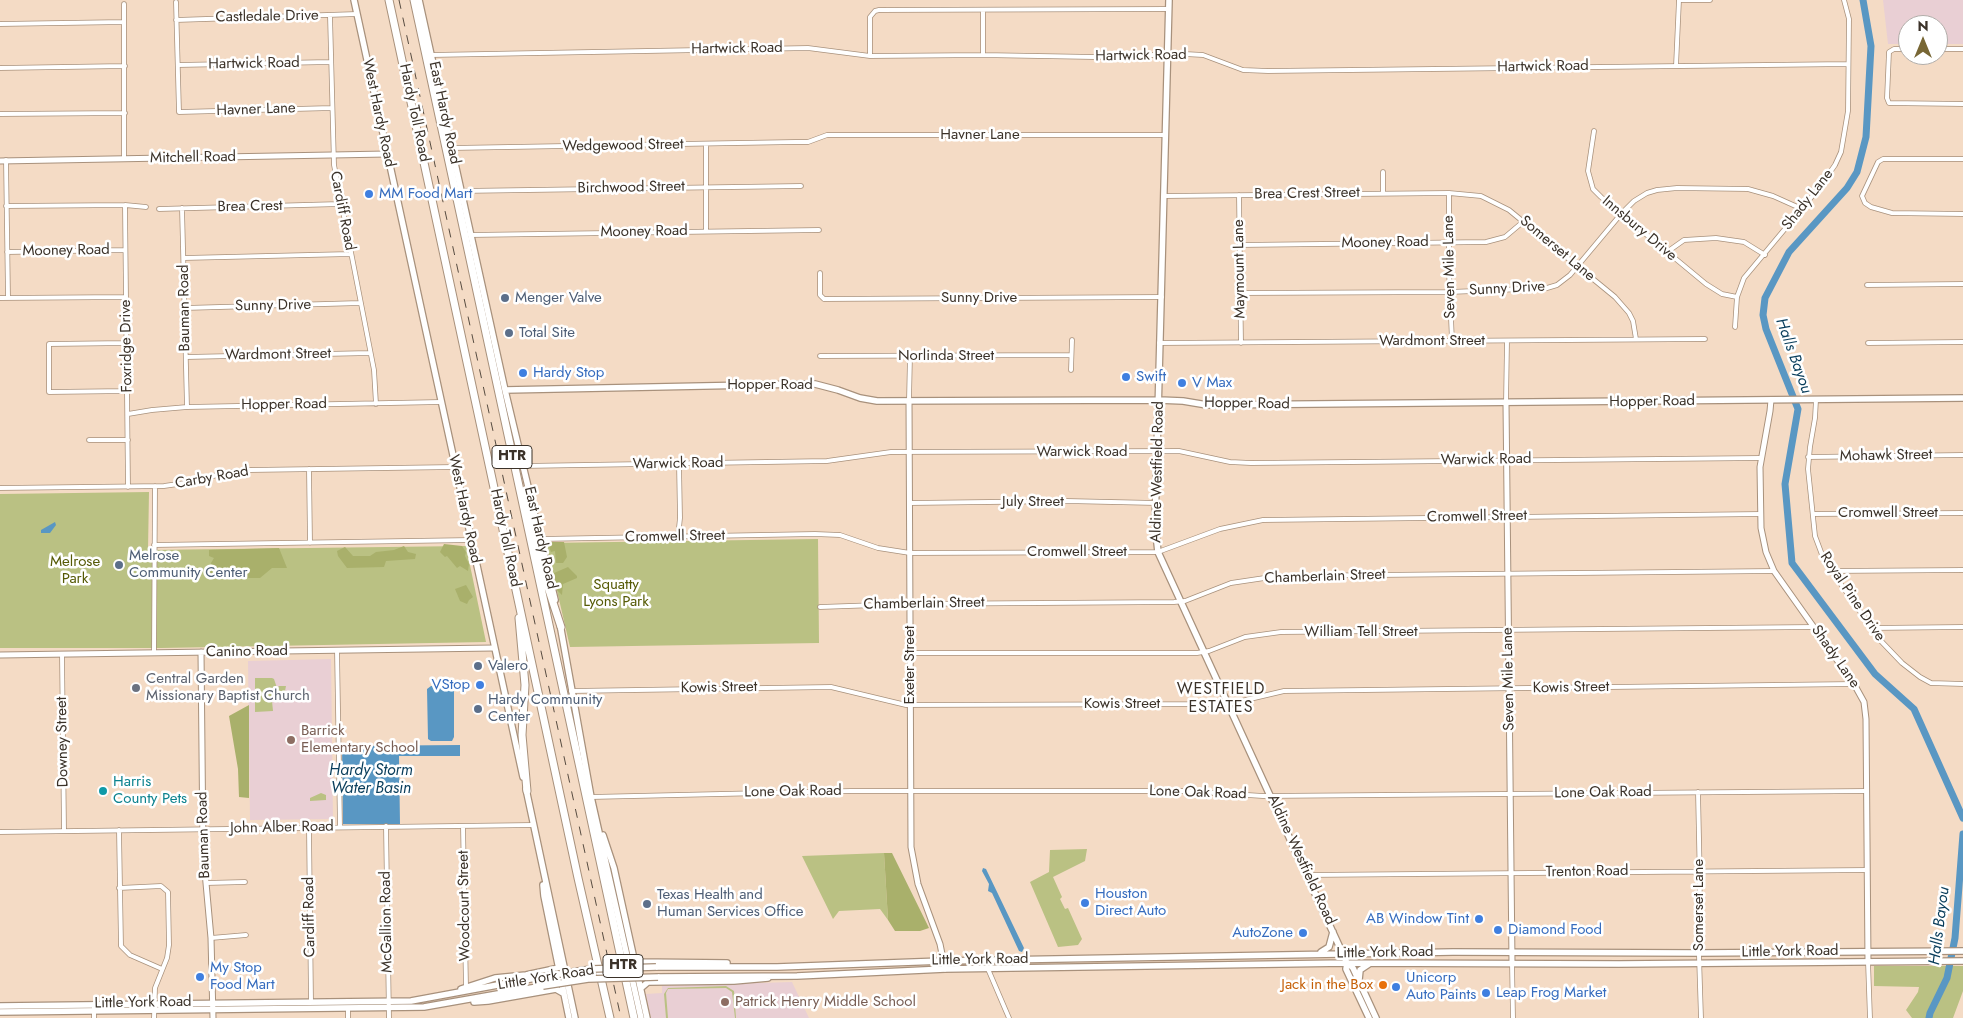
<!DOCTYPE html>
<style>
body{margin:0}
#map{position:relative;width:1963px;height:1018px;overflow:hidden;background:#f4dbc5;font-family:Jost,sans-serif}
canvas{display:block}
.north{position:absolute;left:1898px;top:15px;width:50px;height:50px;box-sizing:border-box;background:#fff;border:1px solid #b1ada9;border-radius:50%;rotate:0deg;font-size:14px;font-weight:700;line-height:20px;text-align:center;color:#3b3229}
.north::after{content:'';display:block;margin:auto;width:18px;height:22px;background:#786735;clip-path:polygon(50% 0,100% 100%,50% 72%,0 100%)}
</style>
<div id="map">
<canvas width="1963" height="1018"></canvas>
<div class="north">N</div>
</div>
<script>
const ctx = document.querySelector('canvas').getContext('2d');
ctx.lineJoin = 'round';
function fillPath(path, color) {
  ctx.fillStyle = color;
  ctx.fill(path, 'evenodd');
}
function poly(rows) {
  const path = new Path2D();
  for (const r of rows) {
    path.moveTo(r[0], r[1]);
    for (let i = 2; i < r.length; i += 2) path.lineTo(r[i], r[i + 1]);
  }
  return path;
}
function stroke(path, color, width, dash) {
  ctx.strokeStyle = color;
  ctx.lineWidth = width;
  ctx.lineCap = dash ? 'butt' : 'round';
  ctx.setLineDash(dash || []);
  ctx.stroke(path);
}
function label(font, color, halo, rows, align = 'center') {
  ctx.font = font + ' Jost,sans-serif';
  ctx.lineWidth = 5;
  ctx.setLineDash([]);
  ctx.textBaseline = 'middle';
  ctx.strokeStyle = halo;
  ctx.fillStyle = color;
  for (const [text, x, y, turn = 0] of rows) {
    ctx.save();
    ctx.translate(x, y);
    ctx.rotate((+turn || 0) * Math.PI / 180);
    ctx.textAlign = isNaN(turn) ? turn : align;
    if (halo) ctx.strokeText(text, 0, 0);
    ctx.fillText(text, 0, 0);
    ctx.restore();
  }
}
fillPath(poly([
 [1883,0,1963,0,1963,44,1938,44,1938,25,1908,25,1908,44,1888,44],
 [331,659,333,819,250,820,248,661],
 [792,982,809,1018,651,1018,646,994,662,993,662,986]
]), '#e9cfd4');
fillPath(poly([
 [149,492,148,550,466,546,486,642,161,648,0,648,0,494],
 [818,539,819,643,570,647,546,543],
 [255,678,272,678,274,679,277,688,279,686,286,686,285,691,278,693,279,700,272,701,273,711,255,712],
 [321,793,326,795,326,800,310,801,310,798],
 [1087,849,1085,861,1053,877,1062,897,1060,899,1065,909,1068,908,1082,939,1078,945,1058,947,1030,882,1049,872,1050,850],
 [884,853,888,920,880,909,839,911,833,919,802,856],
 [1874,966,1963,966,1963,991,1953,1018,1912,1018,1906,1010,1918,992,1919,987,1874,986],
 [726,986,734,991,736,1018,735,1018,732,992,726,988,668,989,666,993,668,1018,666,1018,664,994,668,988]
]), '#bac183');
fillPath(poly([
 [547,542,564,542,567,557,563,563,556,563,555,551,551,552],
 [444,544,462,546,466,552,465,556,469,564,468,571,460,566,457,568,447,556,445,557,440,552],
 [404,546,408,552,416,554,415,559,386,561,384,567,347,568,338,556,337,551,345,547,353,556,370,556,376,552,394,550],
 [279,548,287,568,272,568,260,578,238,578,238,575,217,575,214,579,210,579,211,563,214,558,209,556,209,550],
 [568,567,577,576,577,578,563,584,562,595,555,588,554,573],
 [466,585,473,597,469,600,467,604,460,601,455,589],
 [249,705,249,798,239,797,238,769,229,716],
 [884,853,892,853,929,928,920,931,895,931,888,920]
]), '#a9b06b');
fillPath(poly([
 [55,522,56,525,50,533,41,533,41,530],
 [431,686,450,686,454,688,454,737,452,741,431,741,428,739,427,689],
 [460,745,460,756,399,756,400,824,343,824,342,746],
 [983,868,986,869,1024,948,1022,952,1019,951,992,893,988,891,989,884,982,871]
]), '#5997c3');
stroke(poly([
 [1863,0,1871,46,1866,137,1857,172,1847,188,1789,252,1765,298,1763,315,1766,329,1798,409,1785,484,1792,563,1875,674,1914,709,1963,818],
 [1929,1018,1930,1013,1947,978,1955,938,1963,834]
]), '#5997c3', 7);
const minor = poly([
 [1679,0,1710,0],
 [176,2,179,112,332,108],
 [124,4,124,159],
 [983,10,983,55],
 [330,16,334,165,374,370,376,404],
 [176,20,357,14],
 [0,24,124,22],
 [1908,49,1894,49,1889,52,1887,98,1889,103,1963,104],
 [1938,49,1963,49],
 [431,55,808,48,870,56,983,55,1094,57,1185,54,1203,55,1243,70,1268,71,1848,64],
 [870,56,870,17,875,11,879,10,1169,9],
 [178,65,330,62],
 [1676,66,1679,0],
 [0,68,125,66],
 [0,114,125,113],
 [1594,131,1588,171,1593,189,1601,197,1706,284,1722,294,1737,297],
 [452,148,795,142,808,142,827,135,1166,135],
 [1963,159,1883,159,1878,162,1862,196,1865,203,1871,207,1892,213,1963,214],
 [6,160,8,297],
 [461,191,801,186],
 [1383,193,1383,172],
 [1449,193,1449,272,1452,341],
 [1239,195,1241,343],
 [1165,196,1449,193,1481,196,1509,210,1615,297,1629,313,1633,321,1636,339],
 [125,205,128,487],
 [6,206,125,205,146,207],
 [182,208,187,407],
 [159,209,340,204],
 [706,231,706,145],
 [470,235,819,230],
 [1240,245,1486,242,1505,237,1524,221],
 [7,252,125,250],
 [1667,252,1684,240,1716,238,1744,242,1765,255],
 [184,258,350,254],
 [820,273,820,295,824,299,1162,297],
 [1867,285,1963,284],
 [1241,293,1450,292,1547,288,1557,285,1570,275,1621,214,1634,201,1647,193,1657,190,1677,188,1748,189,1773,196,1802,209],
 [0,298,126,297],
 [185,308,360,303],
 [1735,327,1737,297,1744,278,1819,188,1835,165,1841,152,1848,111,1849,19,1844,0],
 [127,343,49,344,49,392,127,391],
 [1159,343,1705,339],
 [1868,343,1963,342],
 [820,356,1071,355],
 [186,357,370,353],
 [1071,370,1072,340],
 [909,400,910,356],
 [1816,400,1815,418,1810,447,1808,469,1815,536,1824,560,1880,640,1902,663,1920,677,1931,683,1963,684],
 [1506,403,1507,341],
 [128,414,152,410,187,407,441,402],
 [89,440,128,440],
 [1808,457,1963,455],
 [523,466,827,461,891,452,1179,451,1230,462,1251,463,1761,458],
 [309,469,310,543],
 [0,488,164,486,192,482,224,473,250,470,455,467],
 [910,503,1067,501,1156,503],
 [1813,514,1963,513],
 [678,537,680,518,679,464],
 [541,539,815,534,840,535,878,548,910,553,1158,552,1220,529,1263,520,1761,514],
 [154,545,471,540],
 [1831,571,1963,570],
 [820,607,906,604,1174,602,1185,601,1231,583,1278,576,1774,571],
 [1871,628,1963,627],
 [337,650,340,827],
 [154,652,155,486],
 [911,653,1197,653,1209,651,1245,637,1281,632,1814,627],
 [62,654,64,831],
 [571,691,831,687,906,705,1221,704,1233,703,1284,691,1854,684],
 [1698,792,1700,885,1698,924,1701,1018],
 [591,797,851,791,1184,791,1263,796,1866,791],
 [386,826,389,1018],
 [463,826,466,987],
 [309,828,311,1002],
 [119,830,121,946,130,955,162,969],
 [0,832,533,825],
 [1307,875,1867,870],
 [206,883,245,882],
 [119,888,161,886,168,892,169,945,167,958,155,988,154,1018],
 [211,938,246,935],
 [1868,962,1870,1018],
 [1512,963,1513,1018],
 [988,969,1009,1018],
 [94,1004,94,1018],
 [348,1008,348,1018]
]);
const tertiary = poly([
 [0,161,387,154],
 [909,400,911,847,918,884,940,944,945,969],
 [1771,400,1770,411,1760,467,1761,528,1766,552,1774,571,1854,684,1864,702,1866,719,1868,962],
 [1506,403,1512,962],
 [201,652,203,850,211,938,213,1018],
 [0,655,494,648]
]);
const secondary = poly([
 [354,0,523,777],
 [419,0,505,390,555,600],
 [1169,0,1155,525,1158,552,1347,963,1353,968,1376,1018],
 [505,390,802,384,815,384,838,390,860,398,877,401,1159,400,1183,401,1207,405,1963,398],
 [560,624,591,797,641,1018],
 [526,789,575,1018],
 [603,835,614,868,647,1018],
 [543,885,544,896,569,1018],
 [1321,952,1329,947,1333,932],
 [635,962,727,963],
 [1347,963,1346,969,1369,1018],
 [656,967,777,967,942,961,1453,952,1699,953,1963,951],
 [658,977,797,976,945,969,1347,963,1619,964,1963,961],
 [1359,980,1360,970,1369,964],
 [641,988,648,982,734,981,768,978],
 [461,989,495,978,526,975,559,968],
 [474,1002,488,1001,556,989,563,993],
 [0,1006,411,1001,541,977],
 [0,1012,424,1007,543,986]
]);
const motorway = poly([
 [389,0,578,878,610,1018],
 [414,0,634,1018],
 [525,495,545,578,561,627],
 [519,618,525,685,522,735,527,791]
]);
stroke(minor, '#a8917c', 5.5);
stroke(tertiary, '#a8917c', 7);
stroke(secondary, '#a8917c', 8);
stroke(motorway, '#a8917c', 9);
stroke(minor, '#fff', 4);
stroke(tertiary, '#fff', 5);
stroke(secondary, '#fff', 5.5);
stroke(motorway, '#fff', 7);
stroke(poly([
 [399,0,621,1018]
]), '#564b40', 1, [9, 9]);
const secondaryBridge = poly([
 [541,977,591,969,656,967],
 [543,986,588,979,658,977]
]);
stroke(secondaryBridge, '#a8917c', 8, []);
stroke(secondaryBridge, '#fff', 5.5);
for (const [x, y, r, color] of [
 [369,194,5,"#3f7fe0"],
 [505,298,5,"#5c6f8a"],
 [509,333,5,"#5c6f8a"],
 [523,373,5,"#3f7fe0"],
 [1126,377,5,"#3f7fe0"],
 [1182,383,5,"#3f7fe0"],
 [119,565,5,"#5c6f8a"],
 [478,666,5,"#5c6f8a"],
 [480,685,5,"#3f7fe0"],
 [136,688,5,"#6b7280"],
 [478,709,5,"#5c6f8a"],
 [291,740,5,"#8d6e63"],
 [103,791,5,"#0f9aa8"],
 [1085,903,5,"#3f7fe0"],
 [647,904,5,"#5c6f8a"],
 [1479,919,5,"#3f7fe0"],
 [1498,930,5,"#3f7fe0"],
 [1303,933,5,"#3f7fe0"],
 [200,977,5,"#3f7fe0"],
 [1383,985,5,"#e8710a"],
 [1396,987,5,"#3f7fe0"],
 [1486,993,5,"#3f7fe0"],
 [725,1002,5,"#8d6e63"]
]) {
  const dot = new Path2D();
  dot.arc(x, y, r, 0, 2 * Math.PI);
  ctx.fillStyle = color;
  ctx.fill(dot);
  stroke(dot, '#fff', 2);
}
for (const [x, y, w] of [
 [512,457,40],
 [623,966,40]
]) {
  const box = new Path2D();
  box.roundRect(x - w / 2, y - 11.5, w, 23, 4);
  ctx.fillStyle = '#fff';
  ctx.fill(box);
  stroke(box, '#3b3229', 1);
}
label('bold 14px', '#3b3229', null, [
 ["HTR",512,457],
 ["HTR",623,966]
]);
label('15px', '#3b3229', '#fff', [
 ["Castledale Drive",267,17,-1],
 ["Hartwick Road",737,49,-1],
 ["Hartwick Road",1141,56,-1],
 ["Hartwick Road",254,64,-1],
 ["Hartwick Road",1543,67,-1],
 ["Havner Lane",256,110,-2],
 ["West Hardy Road",378,113,78],
 ["Hardy Toll Road",414,113,78],
 ["East Hardy Road",444,113,78],
 ["Havner Lane",980,135],
 ["Wedgewood Street",623,146,-1],
 ["Mitchell Road",193,158,-1],
 ["Birchwood Street",631,188,-1],
 ["Brea Crest Street",1307,194,-1],
 ["Shady Lane",1808,200,-52],
 ["Brea Crest",250,207,-1],
 ["Cardiff Road",342,211,79],
 ["Innsbury Drive",1639,229,40],
 ["Mooney Road",644,232,-1],
 ["Mooney Road",1385,243,-1],
 ["Somerset Lane",1557,249,40],
 ["Mooney Road",66,251,-1],
 ["Seven Mile Lane",1450,267,-91],
 ["Maymount Lane",1240,269,-91],
 ["Sunny Drive",1507,289,-3],
 ["Sunny Drive",979,298],
 ["Sunny Drive",273,306,-1],
 ["Bauman Road",185,308,-91],
 ["Wardmont Street",1432,341],
 ["Foxridge Drive",127,346,-91],
 ["Wardmont Street",278,355,-1],
 ["Norlinda Street",946,356],
 ["Hopper Road",770,385],
 ["Hopper Road",1652,402,-1],
 ["Hopper Road",1247,404,1],
 ["Hopper Road",284,405,-1],
 ["Warwick Road",1082,452],
 ["Mohawk Street",1886,456,-1],
 ["Warwick Road",1486,460,-1],
 ["Warwick Road",678,464,-1],
 ["Aldine Westfield Road",1158,472,-89],
 ["Carby Road",212,478,-10],
 ["July Street",1033,502],
 ["West Hardy Road",464,509,78],
 ["Cromwell Street",1888,513],
 ["Cromwell Street",1477,517,-1],
 ["Cromwell Street",675,537,-1],
 ["Hardy Toll Road",505,538,78],
 ["East Hardy Road",540,538,77],
 ["Cromwell Street",1077,552],
 ["Chamberlain Street",1325,577,-2],
 ["Royal Pine Drive",1852,597,56],
 ["Chamberlain Street",924,604,-1],
 ["William Tell Street",1361,632],
 ["Canino Road",247,652,-1],
 ["Shady Lane",1835,657,55],
 ["Exeter Street",910,665,-90],
 ["Seven Mile Lane",1509,679,-91],
 ["Kowis Street",719,688,-1],
 ["Kowis Street",1571,688,-1],
 ["Kowis Street",1122,704],
 ["Downey Street",63,742,-91],
 ["Lone Oak Road",793,792,-1],
 ["Lone Oak Road",1198,793,2],
 ["Lone Oak Road",1603,793,-1],
 ["John Alber Road",282,828,-1],
 ["Bauman Road",204,835,-92],
 ["Aldine Westfield Road",1301,860,65],
 ["Trenton Road",1587,872,-1],
 ["Somerset Lane",1699,905,-90],
 ["Woodcourt Street",465,906,-91],
 ["Cardiff Road",310,917,-91],
 ["McGallion Road",387,922,-91],
 ["Little York Road",1790,952,-1],
 ["Little York Road",1385,953,-1],
 ["Little York Road",980,960,-1],
 ["Little York Road",546,978,-9],
 ["Little York Road",143,1003,-1]
]);
label('15px', '#366cbe', '#fff', [
 ["MM Food Mart",379,194],
 ["Hardy Stop",533,373],
 ["Swift",1136,377],
 ["V Max",1192,383],
 ["VStop",470,685,"right"],
 ["Houston",1095,894],
 ["Direct Auto",1095,911],
 ["AB Window Tint",1469,919,"right"],
 ["Diamond Food",1508,930],
 ["AutoZone",1293,933,"right"],
 ["My Stop",210,968],
 ["Food Mart",210,985],
 ["Unicorp",1406,978],
 ["Auto Paints",1406,995],
 ["Leap Frog Market",1496,993]
], 'left');
label('15px', '#4e5e75', '#fff', [
 ["Menger Valve",515,298],
 ["Total Site",519,333],
 ["Melrose",129,556],
 ["Community Center",129,573],
 ["Valero",488,666],
 ["Hardy Community",488,700],
 ["Center",488,717],
 ["Texas Health and",657,895],
 ["Human Services Office",657,912]
], 'left');
label('15px', '#565a06', '#fff', [
 ["Melrose",75,562],
 ["Park",75,579],
 ["Squatty",616,585],
 ["Lyons Park",616,602]
]);
label('15px', '#5b616d', '#fff', [
 ["Central Garden",146,679],
 ["Missionary Baptist Church",146,696]
], 'left');
label('15px', '#785e54', '#fff', [
 ["Barrick",301,731],
 ["Elementary School",301,748],
 ["Patrick Henry Middle School",735,1002]
], 'left');
label('15px', '#0d838f', '#fff', [
 ["Harris",113,782],
 ["County Pets",113,799]
], 'left');
label('15px', '#c56008', '#fff', [
 ["Jack in the Box",1373,985]
], 'right');
label('italic 16px', '#093d5b', '#fff', [
 ["Halls Bayou",1793,356,70],
 ["Hardy Storm",371,771],
 ["Water Basin",371,789],
 ["Halls Bayou",1940,926,-83]
]);
ctx.letterSpacing = '1px';
label('16px', '#3b3229', '#fff', [
 ["WESTFIELD",1221,690],
 ["ESTATES",1221,708]
]);
ctx.letterSpacing = '0px';
</script>
